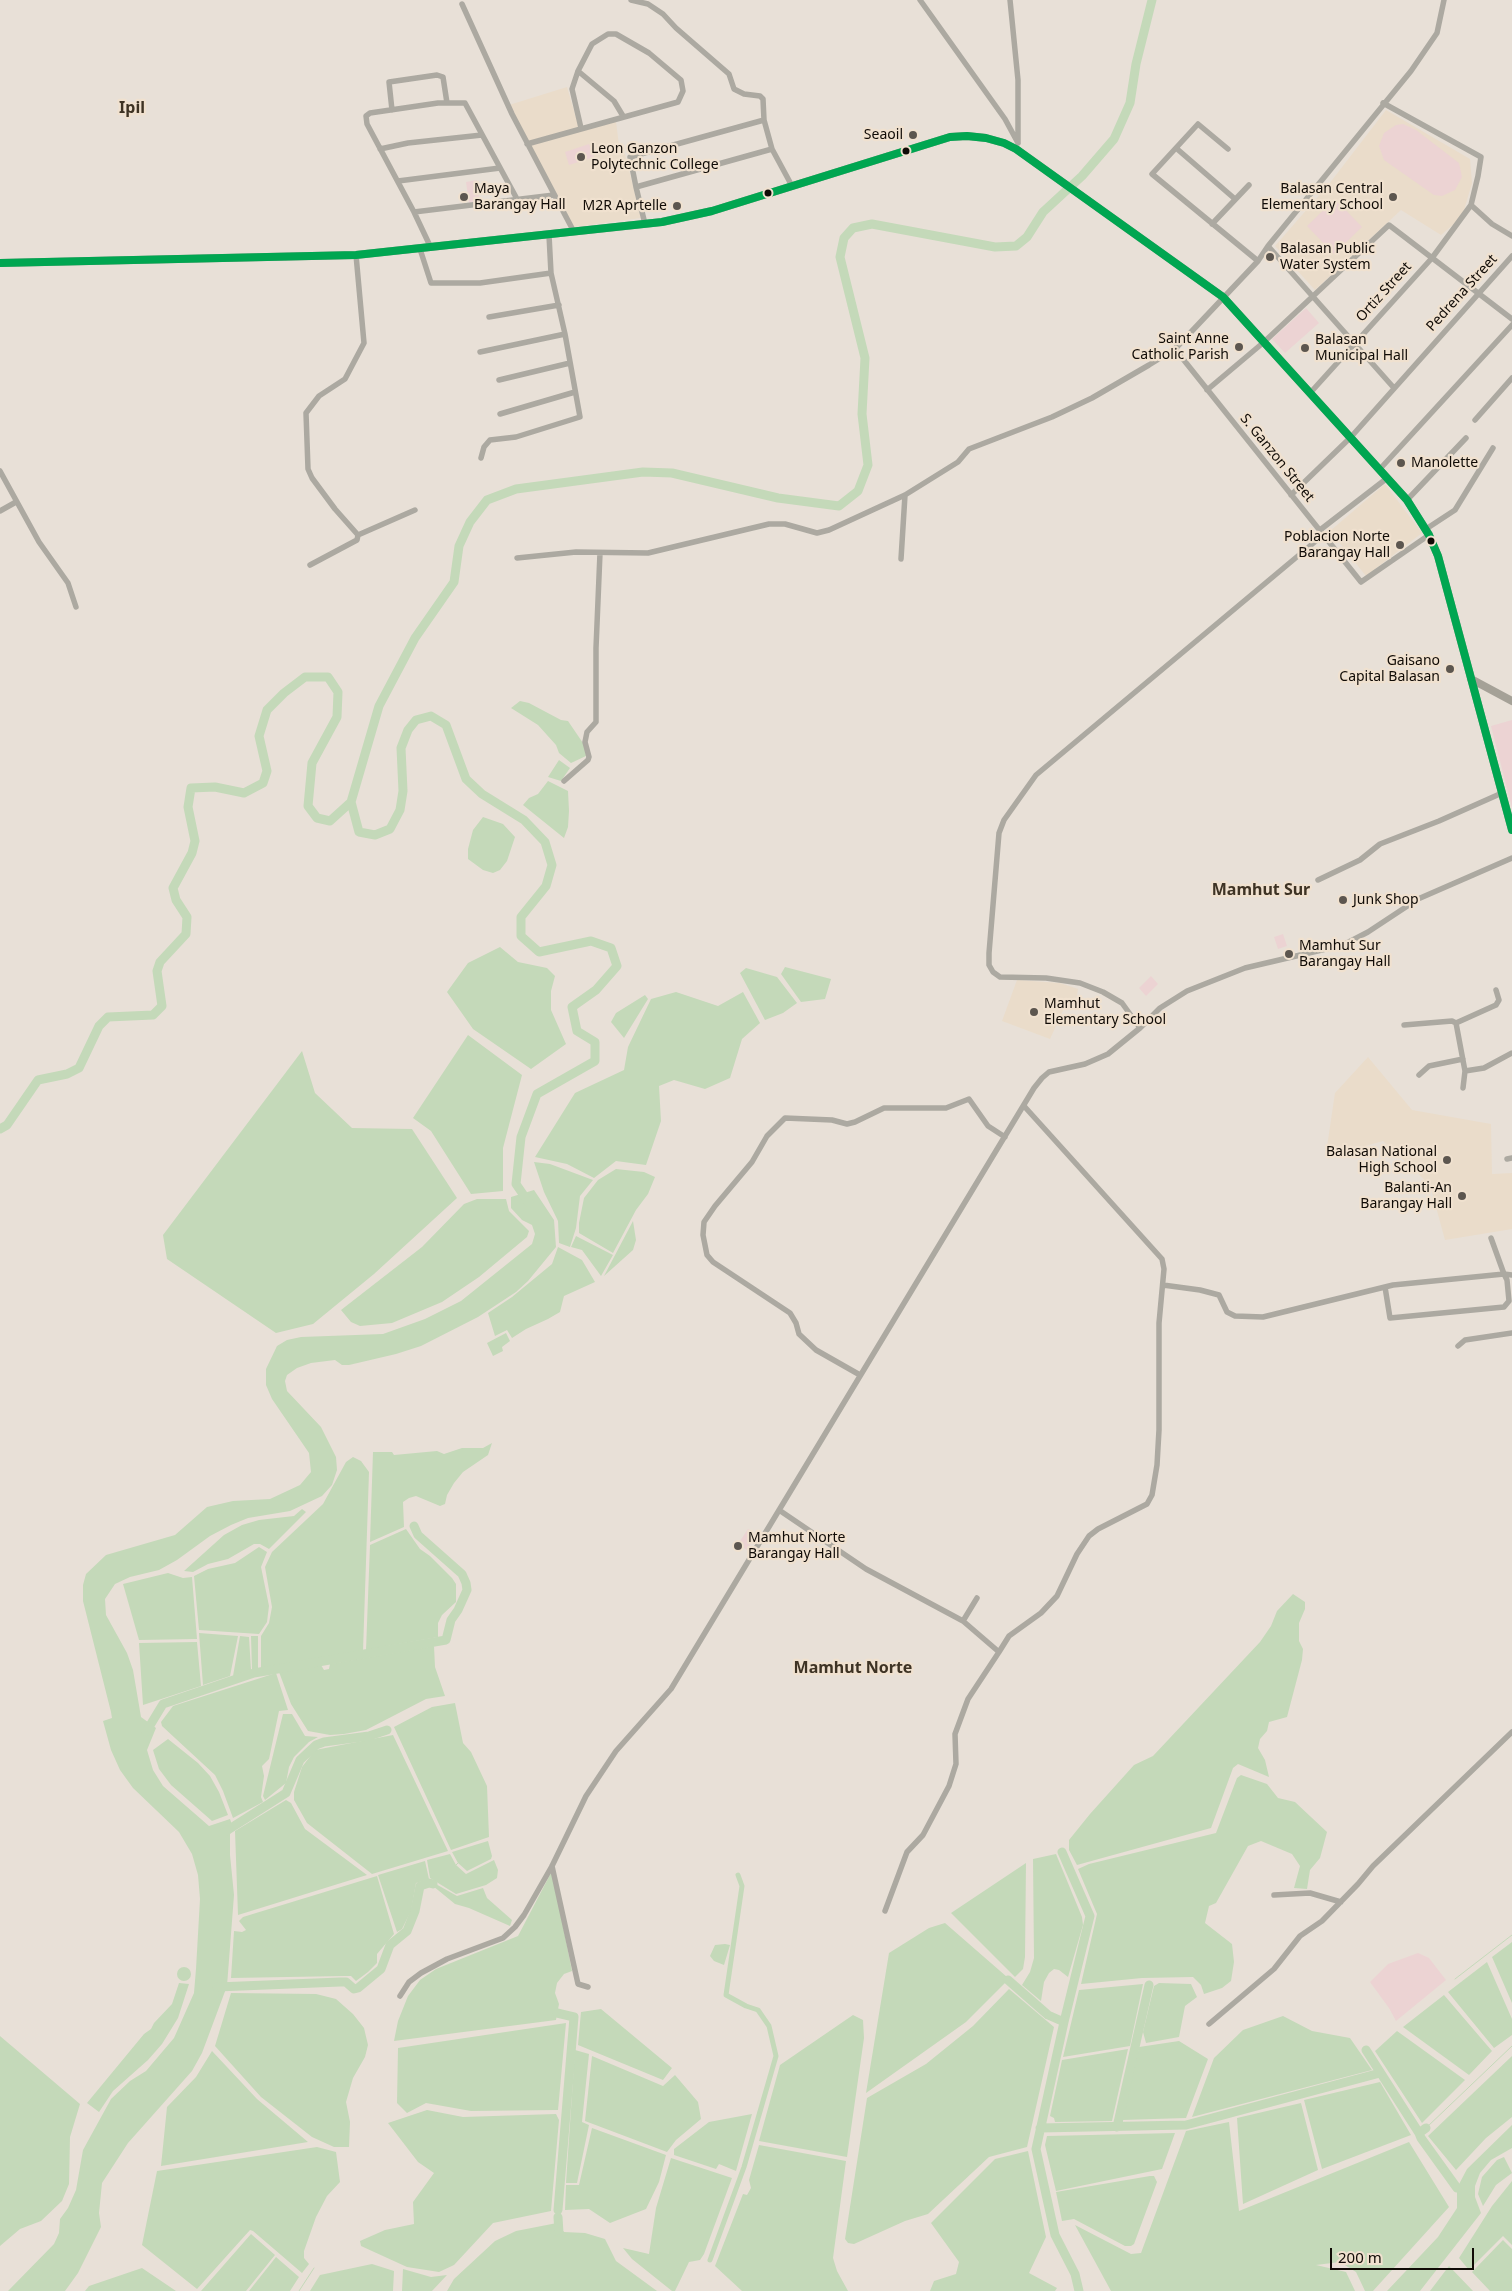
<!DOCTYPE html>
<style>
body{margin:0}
#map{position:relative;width:1512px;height:2291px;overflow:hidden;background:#e8e0d7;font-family:"Noto Sans",sans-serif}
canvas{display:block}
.scale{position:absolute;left:1330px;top:2248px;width:144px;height:22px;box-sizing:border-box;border:2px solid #100b06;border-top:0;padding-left:6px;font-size:15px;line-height:18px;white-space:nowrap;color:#100b06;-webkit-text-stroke:4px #f0e1cf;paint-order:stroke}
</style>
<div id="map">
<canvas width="1512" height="2291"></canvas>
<div class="scale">200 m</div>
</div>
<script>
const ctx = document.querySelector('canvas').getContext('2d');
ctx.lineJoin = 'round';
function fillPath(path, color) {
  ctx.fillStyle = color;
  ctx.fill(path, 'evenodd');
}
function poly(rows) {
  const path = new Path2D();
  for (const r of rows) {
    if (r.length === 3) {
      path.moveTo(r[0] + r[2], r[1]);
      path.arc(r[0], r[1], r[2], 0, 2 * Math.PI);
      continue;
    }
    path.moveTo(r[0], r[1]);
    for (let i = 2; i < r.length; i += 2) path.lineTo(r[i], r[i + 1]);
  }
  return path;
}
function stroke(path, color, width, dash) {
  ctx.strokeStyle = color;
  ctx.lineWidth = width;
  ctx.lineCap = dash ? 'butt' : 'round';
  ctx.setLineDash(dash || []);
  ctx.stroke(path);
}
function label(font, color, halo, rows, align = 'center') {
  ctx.font = font + ' "Noto Sans",sans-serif';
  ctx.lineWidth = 4.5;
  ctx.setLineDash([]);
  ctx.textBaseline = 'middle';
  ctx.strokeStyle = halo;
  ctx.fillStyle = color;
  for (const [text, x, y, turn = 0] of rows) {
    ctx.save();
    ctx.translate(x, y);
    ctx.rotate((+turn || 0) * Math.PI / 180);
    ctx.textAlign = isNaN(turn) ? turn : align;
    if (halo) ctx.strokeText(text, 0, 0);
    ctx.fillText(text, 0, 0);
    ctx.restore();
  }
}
fillPath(poly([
 [567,87,579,128,616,121,620,154,625,154,641,218,574,227,509,105],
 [1386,110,1470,159,1472,183,1462,217,1441,235,1401,210,1315,290,1275,246,1329,184],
 [1385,484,1422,533,1366,576,1330,531],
 [1017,980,1060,983,1078,989,1076,1002,1066,1004,1050,1039,1002,1021],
 [1368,1057,1412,1110,1491,1124,1492,1174,1512,1173,1512,1229,1445,1240,1430,1185,1383,1141,1365,1146,1327,1147,1335,1093]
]), '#eadcca');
fillPath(poly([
 [1403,124,1416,130,1459,163,1462,177,1455,190,1442,196,1434,195,1384,160,1379,146,1384,133,1396,125],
 [589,144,594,157,569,165,565,152],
 [477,180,480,202,469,203,466,182],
 [1335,199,1362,227,1334,254,1307,226],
 [1306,308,1319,323,1285,353,1272,339],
 [1512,720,1512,808,1491,726],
 [1283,934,1287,946,1278,949,1274,937],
 [1151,976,1158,984,1146,996,1139,988],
 [748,1529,757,1535,747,1550,738,1544],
 [1418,1953,1429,1958,1446,1980,1396,2021,1389,2008,1370,1982,1388,1964]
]), '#ecd3d3');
fillPath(poly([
 [520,701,529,703,561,720,568,721,585,746,586,756,571,763,559,753,556,745,538,725,511,708],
 [559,760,570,768,561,781,548,777],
 [548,781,568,791,569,811,568,827,564,838,523,805,529,798,538,794],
 [483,817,503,824,515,837,507,861,500,870,493,873,483,870,468,859,468,849,473,830],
 [500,947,518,962,547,968,555,976,551,991,551,1010,566,1044,531,1069,473,1029,447,992,468,963],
 [785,967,831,979,825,999,801,1002,781,974],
 [746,968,777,977,797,1003,783,1013,765,1020,740,973],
 [676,992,718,1006,743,992,760,1023,742,1039,730,1078,705,1089,674,1080,659,1086,661,1121,646,1165,616,1161,594,1178,567,1164,535,1157,575,1093,624,1070,628,1047,651,999],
 [645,995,648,999,624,1038,611,1022,616,1013],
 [468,1035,522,1075,503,1148,503,1191,471,1194,431,1131,413,1118],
 [302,1051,315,1093,352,1128,412,1129,457,1198,374,1274,313,1324,276,1333,167,1259,163,1235],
 [534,1162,550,1164,593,1180,580,1196,576,1228,570,1247,559,1243,558,1221,544,1192],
 [616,1169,644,1172,655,1177,648,1194,636,1210,613,1253,579,1233,579,1223,584,1198,598,1180],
 [534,1190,554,1220,556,1247,528,1281,516,1292,478,1317,421,1346,396,1354,349,1365,342,1365,335,1360,311,1363,297,1368,287,1375,285,1381,287,1391,321,1427,336,1457,337,1470,332,1485,322,1496,290,1511,248,1518,231,1525,210,1536,177,1560,159,1570,130,1577,115,1584,105,1599,106,1615,127,1653,133,1670,141,1717,156,1728,147,1750,153,1770,163,1786,209,1826,230,1819,233,1828,230,1834,230,1855,234,1895,227,1986,202,2053,192,2071,128,2143,102,2183,99,2213,101,2227,78,2273,65,2291,8,2291,54,2244,59,2233,60,2219,68,2208,76,2190,83,2150,111,2099,130,2081,146,2071,174,2038,194,1993,196,1969,200,1899,198,1875,192,1854,179,1832,133,1788,120,1770,111,1750,103,1721,112,1718,111,1712,83,1601,83,1585,86,1574,106,1555,175,1535,207,1507,233,1501,270,1499,300,1485,311,1472,309,1453,272,1399,266,1385,266,1369,277,1346,287,1340,301,1337,383,1334,425,1319,461,1301,532,1244,535,1234,532,1225,522,1220,511,1208,511,1197],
 [477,1199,506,1199,509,1211,529,1231,527,1237,479,1277,442,1302,392,1323,360,1326,351,1322,341,1310,422,1247,464,1204],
 [633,1221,636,1240,633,1250,604,1276],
 [576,1236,613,1255,601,1276,582,1250,571,1247],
 [558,1247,582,1260,595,1282,564,1296,560,1312,548,1319,526,1329,512,1338,507,1330,495,1336,488,1313,512,1297,552,1264],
 [506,1333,510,1341,502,1347,503,1351,493,1356,487,1343],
 [492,1443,488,1455,463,1472,454,1483,447,1495,445,1504,440,1506,416,1496,409,1498,403,1502,404,1527,370,1542,373,1452,392,1452,394,1455,437,1451,444,1454,462,1448,483,1448],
 [353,1457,361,1461,369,1472,363,1651,261,1668,261,1636,269,1623,272,1607,265,1567,272,1552,323,1504,346,1462],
 [302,1509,306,1512,269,1549,260,1544,254,1544,228,1559,208,1564,193,1572,184,1571,224,1535,242,1525,259,1520,294,1516],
 [406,1529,420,1549,430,1556,452,1578,456,1584,456,1602,442,1615,438,1623,438,1637,366,1650,370,1545],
 [259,1547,267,1552,261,1567,269,1606,267,1622,259,1634,199,1630,194,1576,208,1569,235,1563],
 [168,1573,183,1578,192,1577,197,1639,139,1640,123,1584],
 [1293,1594,1305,1602,1305,1609,1299,1623,1299,1641,1303,1649,1302,1660,1287,1717,1269,1722,1267,1731,1260,1739,1258,1748,1265,1760,1269,1777,1238,1764,1233,1768,1211,1828,1077,1865,1069,1850,1069,1840,1090,1814,1134,1765,1153,1756,1260,1642,1271,1626,1277,1611],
 [199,1633,238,1636,230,1676,203,1685],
 [240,1636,249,1637,251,1670,233,1676],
 [251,1636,258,1636,258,1669,254,1672,252,1670],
 [197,1642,201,1686,143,1705,139,1643],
 [434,1646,435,1667,445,1696,426,1699,366,1730,344,1734,330,1735,308,1731,291,1704,279,1672,321,1665,324,1670,329,1669,330,1664],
 [276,1673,288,1710,279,1711,269,1759,262,1766,264,1776,261,1797,263,1802,233,1818,223,1791,215,1775,162,1726,161,1722,173,1706],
 [455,1703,463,1743,471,1752,487,1786,489,1837,451,1850,394,1727,432,1707],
 [283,1714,292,1714,305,1736,318,1737,309,1742,294,1757,289,1767,286,1783,265,1800,263,1796],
 [393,1735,448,1851,372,1874,307,1823,294,1800,294,1792,302,1767,315,1750],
 [168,1739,198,1763,210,1776,219,1792,228,1815,212,1821,171,1785,159,1769,153,1750],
 [1241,1775,1267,1784,1278,1798,1295,1802,1327,1832,1320,1858,1310,1870,1307,1889,1294,1888,1300,1866,1292,1854,1261,1841,1248,1846,1216,1903,1209,1906,1205,1923,1232,1944,1234,1962,1231,1981,1222,1988,1204,1994,1201,1985,1193,1977,1142,1978,1081,1984,1097,1914,1078,1869,1089,1864,1216,1833,1237,1778],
 [286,1800,291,1803,305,1829,367,1875,238,1915,235,1831],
 [488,1841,492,1856,491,1859,467,1871,458,1863,452,1852],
 [450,1854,456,1865,466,1874,494,1860,498,1870,497,1878,486,1885,456,1894,430,1878,427,1860],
 [1056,1854,1082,1917,1083,1925,1068,1977,1059,1970,1054,1969,1049,1973,1044,1982,1041,2001,1022,1985,1030,1972,1034,1958,1033,1859],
 [425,1861,429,1879,416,1883,411,1911,402,1929,397,1932,378,1875],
 [1026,1863,1025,1957,1023,1969,1015,1977,951,1913],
 [552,1871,572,1971,564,1974,557,1983,555,1993,559,2004,556,2020,394,2041,398,2021,408,1996,420,1980,436,1969,518,1936],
 [377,1876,394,1934,377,1954,377,1963,368,1972,356,1981,351,1976,344,1976,231,1978,234,1931,242,1932,246,1930,239,1921,243,1917],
 [434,1883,457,1896,483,1888,487,1898,512,1920,510,1926,469,1908,455,1904,433,1886],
 [945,1923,1007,1977,1008,1980,966,2022,866,2093,889,1953,929,1928],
 [1512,1942,1512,2003,1492,1957],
 [725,1944,730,1945,724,1965,714,1961,710,1956,715,1945],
 [1487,1962,1512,2019,1512,2035,1494,2048,1448,1992],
 [184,1974,7],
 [179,1983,189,1984,178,2018,162,2044,148,2060,113,2091,99,2112,87,2103,144,2034,151,2029,154,2023,172,2004],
 [1159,1983,1191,1984,1197,1997,1185,2006,1179,2037,1146,2043,1143,2032,1154,1986],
 [1143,1984,1130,2046,1063,2057,1079,1990],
 [1009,1989,1054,2027,1027,2147,989,2157,928,2214,905,2221,854,2244,848,2243,845,2239,867,2098,926,2064,973,2026],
 [231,1993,316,1994,336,1999,353,2014,364,2028,368,2045,365,2057,353,2078,346,2102,350,2122,349,2147,334,2147,312,2137,261,2097,215,2046],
 [1444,1995,1492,2051,1469,2075,1403,2027],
 [601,2009,672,2068,663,2080,578,2045,581,2012],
 [853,2015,863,2020,864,2038,847,2157,759,2141,780,2065],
 [1283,2016,1312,2031,1350,2038,1372,2070,1192,2117,1214,2058,1243,2030],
 [566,2023,558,2110,471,2111,426,2103,407,2113,397,2103,398,2048],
 [1397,2031,1465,2080,1422,2123,1375,2051],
 [0,2036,80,2104,70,2137,69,2184,62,2201,41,2221,20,2229,0,2246],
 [1179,2041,1208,2059,1186,2118,1122,2120,1139,2047],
 [1128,2049,1112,2121,1055,2122,1054,2118,1050,2116,1062,2060],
 [575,2050,589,2054,582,2122,589,2125,577,2183,566,2183],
 [212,2051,257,2099,308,2142,161,2166,167,2107,196,2077],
 [592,2056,663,2086,675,2075,698,2102,701,2119,676,2140,667,2152,585,2121],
 [1512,2056,1512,2117,1486,2138,1456,2170,1428,2136],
 [1380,2082,1411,2135,1322,2169,1304,2100],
 [1301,2103,1318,2170,1243,2204,1237,2118],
 [427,2110,463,2117,556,2114,559,2120,551,2211,493,2223,454,2265,439,2272,407,2267,361,2246,360,2241,385,2230,414,2224,413,2202,434,2173,418,2162,388,2123],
 [752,2114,736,2171,719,2164,716,2169,674,2155,674,2149,709,2122],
 [1229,2122,1239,2211,1409,2142,1449,2207,1373,2291,1365,2291,1356,2272,1340,2262,1316,2265,1346,2272,1355,2291,1111,2291,1075,2225,1131,2254,1141,2253,1186,2131],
 [1512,2125,1512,2148,1491,2160,1480,2173,1475,2186,1475,2197,1481,2213,1420,2291,1387,2291,1438,2237,1457,2208,1457,2188,1467,2169],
 [592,2128,666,2155,659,2182,646,2209,610,2223,589,2209,565,2210,566,2185,579,2185],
 [1175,2133,1162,2169,1056,2191,1045,2145,1047,2136],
 [759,2145,846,2161,833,2258,837,2271,848,2291,742,2291,715,2266,743,2194,747,2195,751,2188,749,2180],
 [317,2147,336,2152,340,2182,327,2196,316,2217,304,2251,304,2258,309,2264,302,2273,253,2231,250,2230,197,2289,142,2245,157,2171],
 [1028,2151,1046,2237,1029,2273,1057,2288,1055,2291,930,2291,934,2281,956,2274,959,2262,931,2223,995,2159],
 [1504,2157,1512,2173,1496,2185,1483,2206,1478,2194,1482,2177,1497,2160],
 [671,2158,732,2178,704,2254,700,2260,689,2262,675,2291,672,2291,632,2259,623,2248,649,2254,656,2208],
 [1150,2176,1154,2176,1157,2182,1134,2244,1131,2246,1125,2246,1074,2219,1062,2221,1056,2192],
 [1512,2181,1512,2245,1503,2236,1469,2270,1459,2258,1492,2206],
 [557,2223,564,2232,585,2233,605,2239,616,2261,657,2291,447,2291,454,2279,495,2241,516,2231],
 [251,2234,275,2255,246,2291,201,2291],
 [1503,2240,1512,2249,1512,2291,1490,2291,1472,2272],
 [276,2257,299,2277,290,2291,249,2291],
 [372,2264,394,2271,393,2291,310,2291,320,2275],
 [1449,2266,1473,2291,1430,2291],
 [142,2268,176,2291,85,2291,89,2286],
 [403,2269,431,2277,447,2275,432,2291,402,2291]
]), '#c4d9b9');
stroke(poly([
 [456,1865,458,1863],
 [1455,1979,1512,1935],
 [1426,2128,1512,2046],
 [299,2291,314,2268]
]), '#c4d9b9', 1);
stroke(poly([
 [710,2260,744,2167,776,2056,769,2026,758,2010,746,2006,726,1995,742,1886,738,1875]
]), '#c4d9b9', 5);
stroke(poly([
 [0,1129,7,1125,38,1080,67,1074,79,1068,99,1026,108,1017,153,1015,162,1006,157,971,160,962,186,934,187,917,176,900,173,888,192,853,195,841,188,807,191,788,215,787,244,793,263,783,267,771,259,736,267,710,284,693,305,677,328,677,338,692,337,717,312,763,308,806,317,818,330,821,351,802],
 [529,1203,516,1184,521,1137,537,1094,595,1061,595,1042,577,1031,572,1007,596,990,617,966,611,948,591,941,539,952,521,936,521,917,546,886,552,865,545,842,524,820,482,794,466,779,446,725,431,716,416,720,408,730,401,748,403,791,400,810,390,829,375,835,359,832,351,802,379,706,415,638,454,582,459,546,470,522,487,500,516,489,643,472,672,473,778,498,839,506,858,491,868,465,862,414,865,358,840,257,844,238,853,228,872,224,995,247,1016,246,1027,237,1043,212,1082,176,1114,139,1130,103,1136,64,1152,0],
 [146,1732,163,1704,254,1673,446,1640,451,1620,458,1610,467,1590,466,1583,462,1574,418,1535,414,1526],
 [223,1833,286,1793,300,1760,316,1745,324,1742,369,1736,387,1730],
 [1062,1852,1090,1916,1064,2022,1036,2149,1055,2235,1075,2274,1079,2291],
 [1008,1980,1048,2015,1064,2022],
 [217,1987,340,1982,346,1982,354,1989,358,1988,381,1969,390,1945,407,1931,415,1911,420,1886,429,1883,433,1884],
 [557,2013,574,2017,558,2210],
 [1366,2050,1419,2133],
 [1117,2127,1149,1985],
 [1040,2128,1186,2125,1380,2073],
 [1426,2128,1419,2133,1421,2138,1457,2188],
 [558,2217,559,2233]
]), '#c4d9b9', 9);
stroke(poly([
 [631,0,648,4,663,14,676,28,729,74,734,89,744,94,760,96,763,99,764,120,772,149,792,186],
 [920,0,1005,119,1018,143],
 [1010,0,1018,80,1018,143],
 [462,4,512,114,574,232],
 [578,71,614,101,623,116],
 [392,110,389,82,437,75,443,77,447,103],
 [527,144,678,102,683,91,681,80,649,53,616,34,608,34,592,44,578,71,572,89,581,128],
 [1176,148,1235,199],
 [380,149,408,143,482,135],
 [1228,149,1198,124,1152,174,1258,261],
 [398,181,500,168],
 [636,187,630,157,764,120],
 [1471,205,1492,224,1512,236],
 [414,212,554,195],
 [645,224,636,187,772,149],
 [1212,224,1249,185],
 [1268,246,1394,388],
 [431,248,414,212,367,124,366,116,370,113,438,103,465,103,517,199],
 [420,249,431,283,480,283,551,273],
 [489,317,559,305],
 [1175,349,1361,582,1429,535],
 [480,352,565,334],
 [499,380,570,363],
 [1207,390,1264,342,1389,225,1512,319],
 [1311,392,1432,258,1471,205,1478,176,1481,157,1383,103],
 [500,414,575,392],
 [1475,420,1512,378],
 [481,458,484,447,490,440,516,437,580,417,565,334,551,273,549,235],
 [1379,470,1512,325],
 [0,471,39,542,68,583,76,607],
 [1291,495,1351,437,1512,256],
 [1407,500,1466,438],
 [0,511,16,502],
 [1426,529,1455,510,1493,448],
 [1320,530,1386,479],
 [358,535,415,510],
 [517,558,576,552,648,553,769,524,785,524,817,533,829,530,905,495,958,462,969,449,1052,417,1092,398,1149,365,1175,349,1258,261,1268,246,1411,71,1437,33,1444,0],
 [901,559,905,495],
 [310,565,357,540,358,535,335,509,312,478,308,469,306,413,319,396,345,379,364,343,356,255],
 [564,781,588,760,589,757,585,742,587,732,596,722,596,648,600,553],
 [1318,880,1360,860,1380,844,1439,821,1502,793],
 [1456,1023,1496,1005,1499,1000,1496,990],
 [1404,1025,1452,1021,1456,1023,1465,1071],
 [1140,1028,1122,1003,1103,992,1080,983,1046,978,1000,977,993,972,989,965,989,953,999,833,1004,820,1036,775,1323,535],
 [1419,1075,1429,1066,1463,1059],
 [1463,1088,1465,1071,1484,1068,1512,1053],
 [1507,1159,1512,1158],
 [1491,1238,1504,1274,1512,1275],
 [1163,1285,1200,1290,1219,1295,1227,1312,1235,1316,1263,1317,1393,1285,1504,1274,1507,1280,1509,1301,1504,1307,1390,1318,1385,1287],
 [1458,1346,1465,1340,1512,1333],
 [860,1375,816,1350,799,1334,796,1323,790,1313,713,1262,707,1255,703,1235,704,1222,715,1206,752,1162,767,1136,785,1118,832,1120,847,1124,855,1122,884,1108,946,1108,969,1099,988,1126,1005,1137],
 [779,1510,866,1569,963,1621,999,1652,968,1699,955,1734,956,1764,949,1786,923,1835,907,1852,885,1911],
 [963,1621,977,1598],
 [999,1652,1009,1636,1041,1613,1057,1596,1077,1554,1089,1536,1098,1529,1147,1504,1152,1495,1157,1465,1159,1430,1159,1323,1164,1269,1162,1259,1024,1106],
 [552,1866,578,1984,588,1987],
 [1274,1895,1310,1893,1341,1902],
 [400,1996,409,1982,421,1973,447,1959,503,1938,515,1927,524,1915,552,1866,586,1796,616,1751,671,1689,1034,1088,1042,1078,1049,1072,1085,1064,1108,1054,1140,1028,1160,1008,1187,991,1245,968,1343,945,1368,932,1418,899,1512,858],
 [1209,2024,1274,1969,1300,1936,1322,1921,1358,1884,1373,1866,1512,1732]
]), '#aca9a1', 5.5);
stroke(poly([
 [0,263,356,255,662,222,712,211,950,137,967,136,986,138,1004,143,1016,149,1223,297,1407,500,1429,535,1438,556,1512,830],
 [1471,679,1512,701]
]), '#a5a197', 8);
stroke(poly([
 [0,263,356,255,662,222,712,211,950,137,967,136,986,138,1004,143,1016,149,1223,297,1407,500,1429,535,1438,556,1512,830]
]), '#00a651', 8);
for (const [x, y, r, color] of [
 [913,135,5,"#5c564f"],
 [906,151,4.5,"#100b06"],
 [581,157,5,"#5c564f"],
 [768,193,4.5,"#100b06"],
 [464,197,5,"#5c564f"],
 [1393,197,5,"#5c564f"],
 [677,206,5,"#5c564f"],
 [1270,257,5,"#5c564f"],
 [1239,347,5,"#5c564f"],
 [1305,348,5,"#5c564f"],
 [1401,463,5,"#5c564f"],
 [1431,541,4.5,"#100b06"],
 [1400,545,5,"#5c564f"],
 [1450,669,5,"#5c564f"],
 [1343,900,5,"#5c564f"],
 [1289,954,5,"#5c564f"],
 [1034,1012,5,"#5c564f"],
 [1447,1160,5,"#5c564f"],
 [1462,1196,5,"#5c564f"],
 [738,1546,5,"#5c564f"]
]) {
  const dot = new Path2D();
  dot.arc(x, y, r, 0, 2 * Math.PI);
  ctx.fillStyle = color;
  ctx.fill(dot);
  stroke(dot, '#f0e1cf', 2);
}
label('14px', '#100b06', '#f0e1cf', [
 ["Seaoil",903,135,"right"],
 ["Leon Ganzon",591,149],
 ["Polytechnic College",591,165],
 ["Maya",474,189],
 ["Barangay Hall",474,205],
 ["Balasan Central",1383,189,"right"],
 ["Elementary School",1383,205,"right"],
 ["M2R Aprtelle",667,206,"right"],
 ["Balasan Public",1280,249],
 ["Water System",1280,265],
 ["Saint Anne",1229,339,"right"],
 ["Catholic Parish",1229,355,"right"],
 ["Balasan",1315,340],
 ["Municipal Hall",1315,356],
 ["Manolette",1411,463],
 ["Poblacion Norte",1390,537,"right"],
 ["Barangay Hall",1390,553,"right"],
 ["Gaisano",1440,661,"right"],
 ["Capital Balasan",1440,677,"right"],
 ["Junk Shop",1353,900],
 ["Mamhut Sur",1299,946],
 ["Barangay Hall",1299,962],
 ["Mamhut",1044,1004],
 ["Elementary School",1044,1020],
 ["Balasan National",1437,1152,"right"],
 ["High School",1437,1168,"right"],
 ["Balanti-An",1452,1188,"right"],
 ["Barangay Hall",1452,1204,"right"],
 ["Mamhut Norte",748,1538],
 ["Barangay Hall",748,1554]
], 'left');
label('14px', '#100b06', '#f0e1cf', [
 ["Ortiz Street",1384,292,-48],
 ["Pedrena Street",1462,293,-48],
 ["S. Ganzon Street",1277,458,51]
]);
label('bold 16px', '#3e3324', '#f0e1cf', [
 ["Ipil",132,108],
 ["Mamhut Sur",1261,890],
 ["Mamhut Norte",853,1668]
]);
</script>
